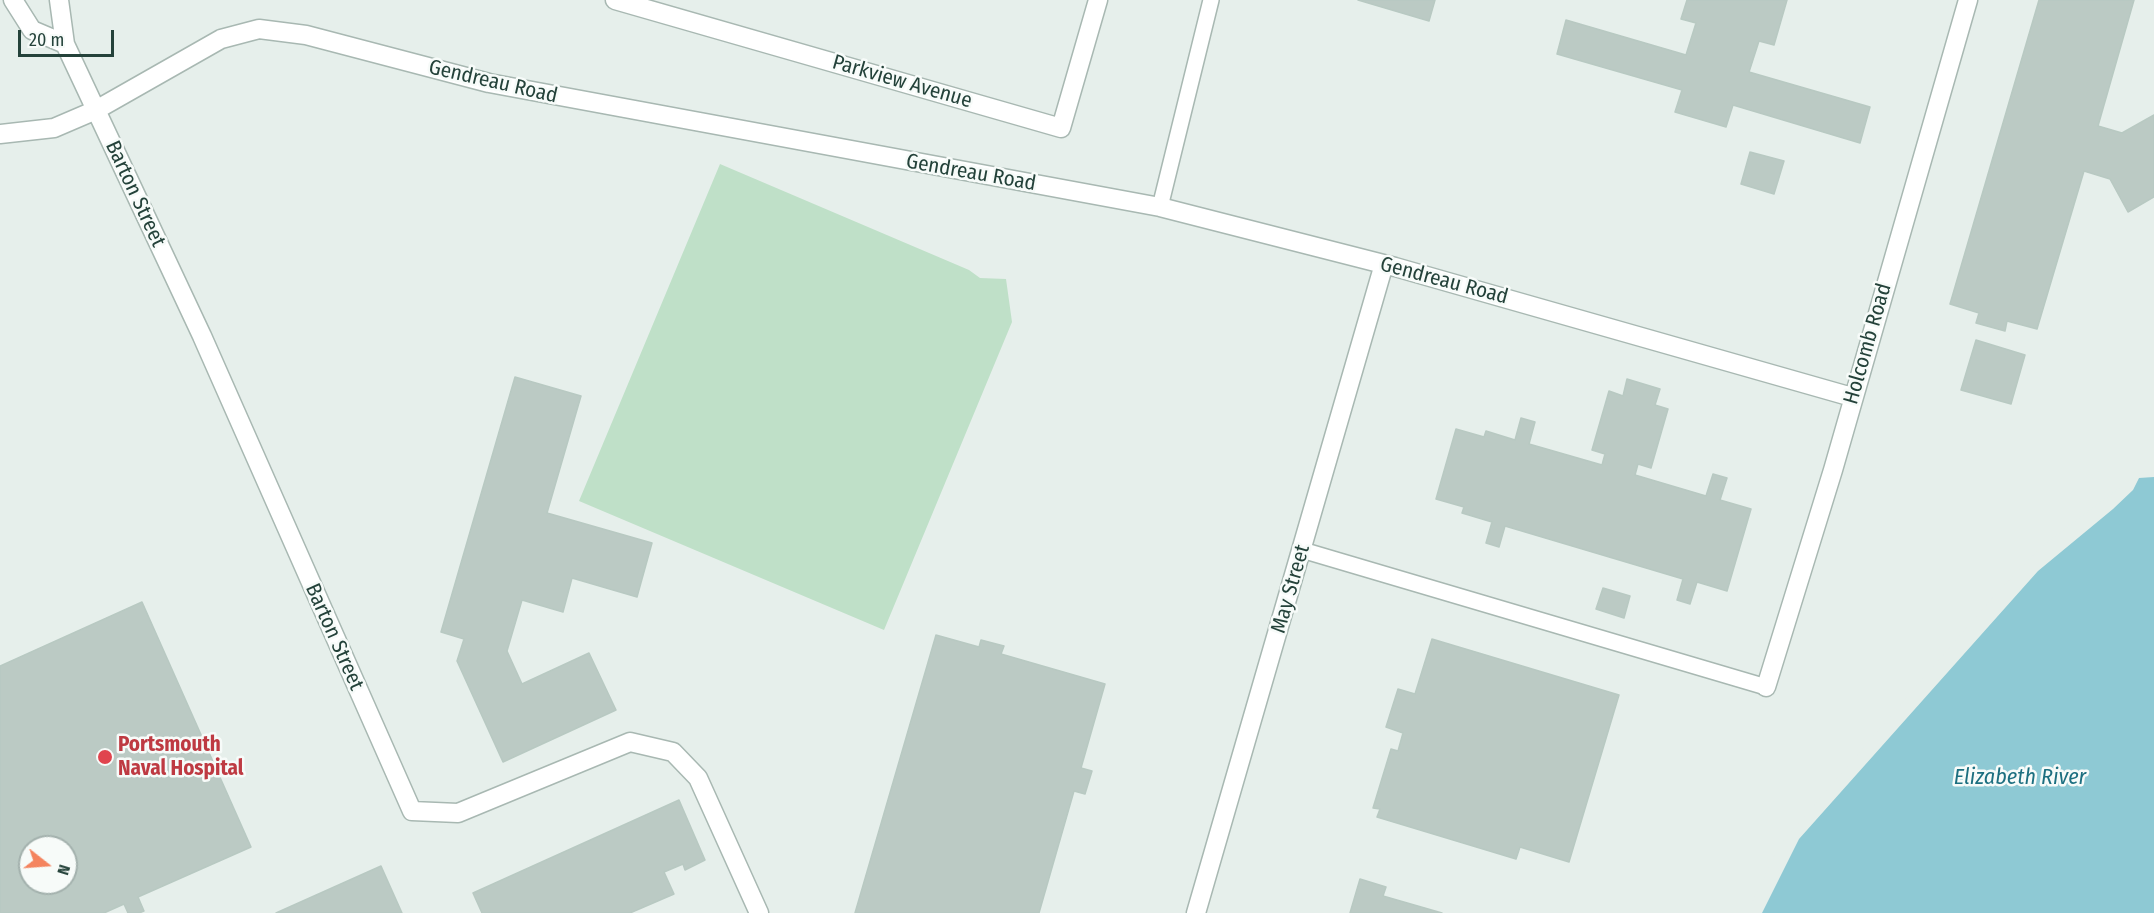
<!DOCTYPE html>
<style>
body{margin:0}
#map{position:relative;width:2154px;height:913px;overflow:hidden;background:#e6efeb;font-family:"Fira Sans Condensed",sans-serif}
canvas{display:block}
.north{position:absolute;left:18px;top:835px;width:60px;height:60px;box-sizing:border-box;background:#f7fbf9;border:2px solid #a3b1ad;border-radius:50%;rotate:107deg;font-size:16px;font-weight:700;line-height:24px;text-align:center;color:#24423a}
.north::after{content:'';display:block;margin:auto;width:21px;height:27px;background:#f4845f;clip-path:polygon(50% 0,100% 100%,50% 72%,0 100%)}
.scale{position:absolute;left:18px;top:30px;width:96px;height:27px;box-sizing:border-box;border:3px solid #24423a;border-top:0;padding-left:8px;font-size:18px;line-height:21px;white-space:nowrap;color:#24423a;-webkit-text-stroke:4px #f7fbf9;paint-order:stroke}
</style>
<div id="map">
<canvas width="2154" height="913"></canvas>
<div class="north">N</div>
<div class="scale">20 m</div>
</div>
<script>
const ctx = document.querySelector('canvas').getContext('2d');
ctx.lineJoin = 'round';
function fillPath(path, color) {
  ctx.fillStyle = color;
  ctx.fill(path, 'evenodd');
}
function poly(rows) {
  const path = new Path2D();
  for (const r of rows) {
    path.moveTo(r[0], r[1]);
    for (let i = 2; i < r.length; i += 2) path.lineTo(r[i], r[i + 1]);
  }
  return path;
}
function stroke(path, color, width, dash) {
  ctx.strokeStyle = color;
  ctx.lineWidth = width;
  ctx.lineCap = dash ? 'butt' : 'round';
  ctx.setLineDash(dash || []);
  ctx.stroke(path);
}
function label(font, color, halo, rows, align = 'center') {
  ctx.font = font + ' "Fira Sans Condensed",sans-serif';
  ctx.lineWidth = 5;
  ctx.setLineDash([]);
  ctx.textBaseline = 'middle';
  ctx.strokeStyle = halo;
  ctx.fillStyle = color;
  for (const [text, x, y, turn = 0] of rows) {
    ctx.save();
    ctx.translate(x, y);
    ctx.rotate((+turn || 0) * Math.PI / 180);
    ctx.textAlign = isNaN(turn) ? turn : align;
    if (halo) ctx.strokeText(text, 0, 0);
    ctx.fillText(text, 0, 0);
    ctx.restore();
  }
}
fillPath(poly([
 [720,164,969,270,980,278,1006,279,1012,322,884,630,579,501]
]), '#bfe0c8');
fillPath(poly([
 [2154,465,2154,913,1750,913,1781,848,1996,598]
]), '#8ec9d4');
fillPath(poly([
 [2125,460,2154,462,2154,477,2139,478,2133,490,2113,509,2038,571,1799,839,1762,913,1747,913,1779,846,1994,596,2042,546,2122,486,2125,478]
]), '#e6efeb');
const building = poly([
 [1358,0,1435,0,1429,21,1358,0],
 [1687,0,1787,0,1774,45,1759,41,1749,72,1870,107,1860,143,1733,105,1726,127,1675,112,1682,90,1557,54,1566,20,1686,55,1696,23,1681,19,1687,0],
 [2039,0,2134,0,2098,126,2122,133,2154,115,2154,197,2128,212,2110,179,2084,171,2037,329,2007,321,2005,331,1976,323,1979,313,1950,304,2039,0],
 [1750,152,1784,161,1774,194,1741,184,1750,152],
 [1976,340,2025,355,2011,404,1961,390,1976,340],
 [515,377,581,396,547,513,652,543,637,597,572,578,563,612,522,600,507,651,522,684,589,653,616,710,503,762,457,661,464,639,441,632,515,377],
 [1627,379,1660,389,1655,405,1668,409,1651,468,1638,464,1635,475,1706,496,1713,474,1727,478,1720,500,1751,509,1727,591,1697,582,1690,604,1677,600,1683,579,1505,526,1499,547,1486,543,1492,522,1462,513,1464,507,1436,499,1456,429,1484,437,1486,431,1515,440,1521,418,1535,422,1529,444,1602,465,1605,454,1592,450,1609,391,1623,396,1627,379],
 [1603,588,1630,596,1624,618,1596,609,1603,588],
 [142,602,251,847,138,897,144,911,139,913,128,913,124,904,104,913,0,913,0,666,142,602],
 [30,847,66,847,66,883,30,883,30,847],
 [936,635,979,647,981,640,1004,646,1001,654,1105,684,1081,768,1092,771,1085,794,1074,791,1039,913,855,913,936,635],
 [1432,639,1619,695,1569,862,1520,847,1516,859,1377,817,1380,809,1373,808,1391,749,1398,751,1403,733,1386,727,1398,689,1415,694,1432,639],
 [679,800,705,860,685,870,683,864,664,872,674,894,630,913,482,913,473,893,679,800],
 [381,866,402,913,276,913,381,866],
 [1360,879,1386,887,1383,896,1442,913,1350,913,1360,879]
]);
fillPath(building, '#bbcac4');
stroke(building, '#b8c9c2', 1.5);
const lane = poly([
 [1160,207,1211,0],
 [1302,550,1766,687]
]);
const street = poly([
 [13,0,32,30,65,44],
 [59,0,65,44,202,336,412,811,458,813,630,742,673,752,698,778,759,913],
 [615,0,1061,128,1098,0],
 [0,134,54,128,96,110,221,39,259,29,306,35,489,83,1160,207,1395,267,1852,397],
 [1766,687,1833,470,1968,0],
 [1196,913,1384,264]
]);
stroke(lane, '#a8b8b2', 18);
stroke(street, '#a8b8b2', 21);
stroke(lane, '#fff', 15);
stroke(street, '#fff', 18);
for (const [x, y, r, color] of [
 [105,757,8,"#e0444e"]
]) {
  const dot = new Path2D();
  dot.arc(x, y, r, 0, 2 * Math.PI);
  ctx.fillStyle = color;
  ctx.fill(dot);
  stroke(dot, '#f7fbf9', 2);
}
label('21px', '#24423a', '#f7fbf9', [
 ["Gendreau Road",493,82,13],
 ["Parkview Avenue",902,82,16],
 ["Gendreau Road",971,173,10],
 ["Barton Street",135,194,65],
 ["Gendreau Road",1444,281,15],
 ["Holcomb Road",1868,344,-74],
 ["May Street",1291,589,-74],
 ["Barton Street",334,637,66]
]);
label('bold 21px', '#be3a42', '#f7fbf9', [
 ["Portsmouth",118,745],
 ["Naval Hospital",118,769]
], 'left');
label('italic 22px', '#1c6f80', '#f7fbf9', [
 ["Elizabeth River",2020,778]
]);
</script>
